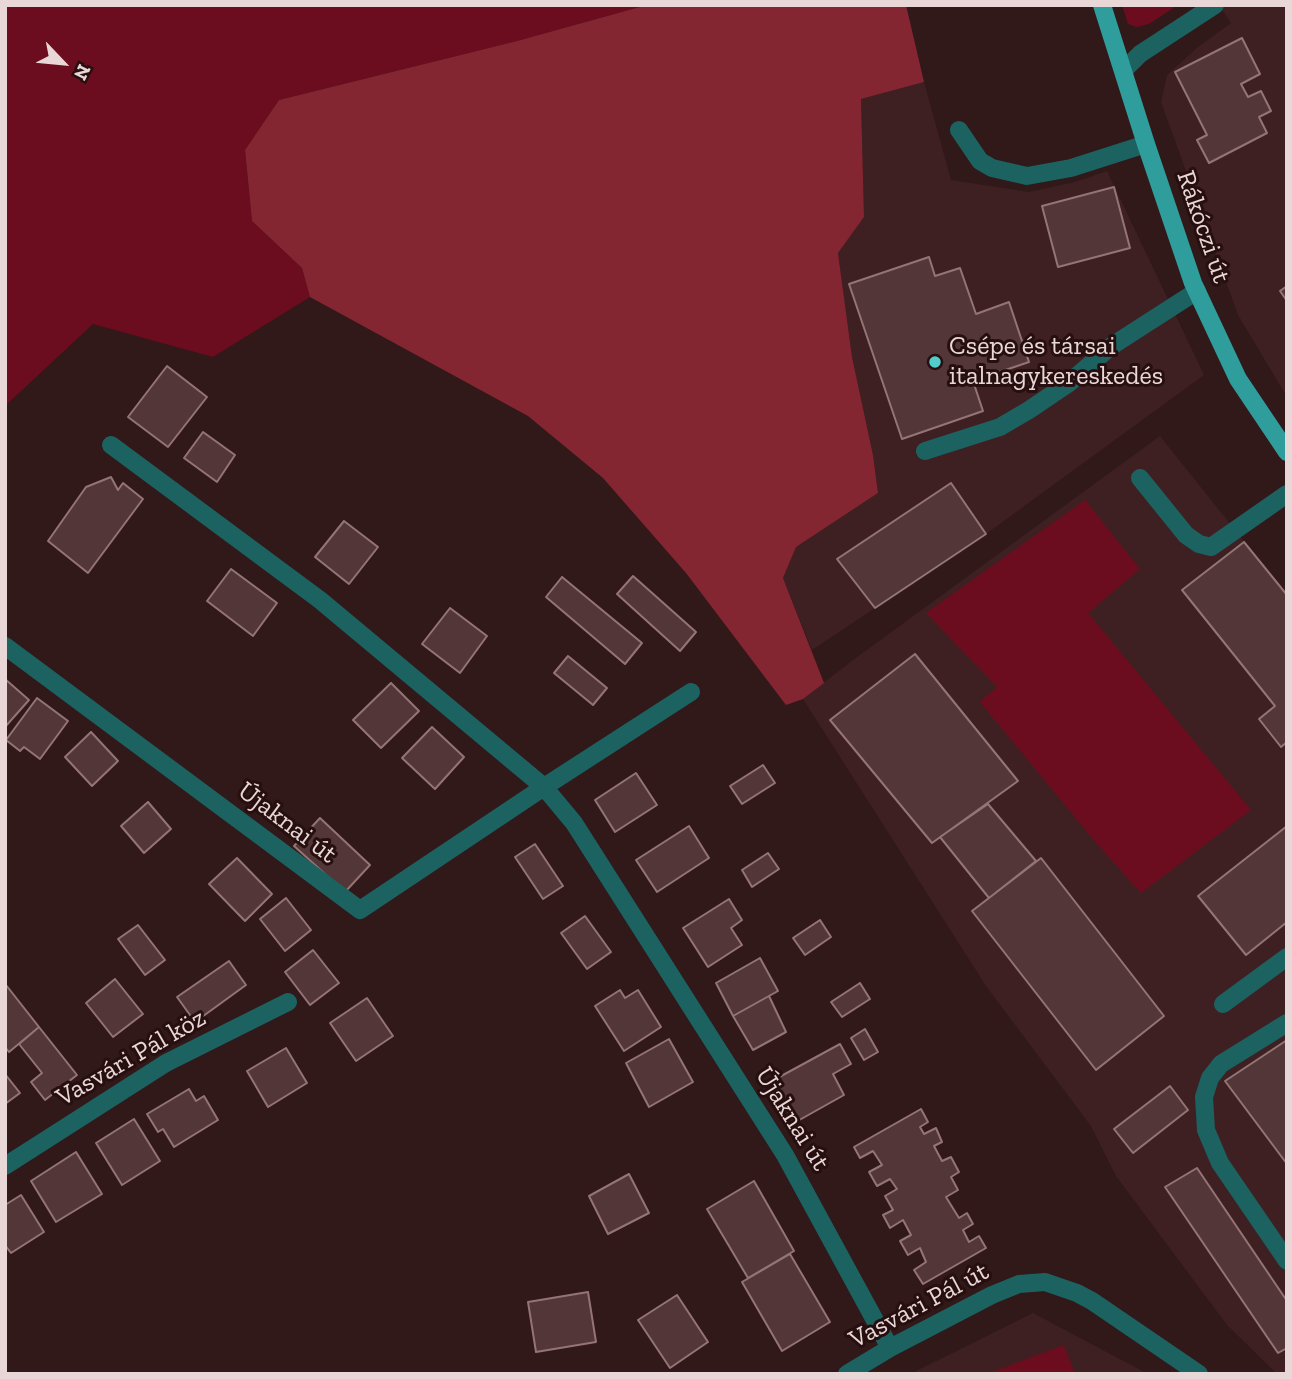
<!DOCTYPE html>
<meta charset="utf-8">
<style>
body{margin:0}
#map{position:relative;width:1292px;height:1379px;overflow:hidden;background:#311819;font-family:"Zilla Slab",serif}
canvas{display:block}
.frame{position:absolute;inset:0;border:7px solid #e9d7d7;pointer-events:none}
.north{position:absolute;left:28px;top:28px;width:70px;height:70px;-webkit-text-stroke:5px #270f10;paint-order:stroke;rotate:116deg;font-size:19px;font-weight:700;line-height:28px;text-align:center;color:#e9d7d7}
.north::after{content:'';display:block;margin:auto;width:24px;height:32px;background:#e9d7d7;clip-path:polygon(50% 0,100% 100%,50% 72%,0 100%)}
</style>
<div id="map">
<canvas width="1292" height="1379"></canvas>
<div class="frame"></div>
<div class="north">N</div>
</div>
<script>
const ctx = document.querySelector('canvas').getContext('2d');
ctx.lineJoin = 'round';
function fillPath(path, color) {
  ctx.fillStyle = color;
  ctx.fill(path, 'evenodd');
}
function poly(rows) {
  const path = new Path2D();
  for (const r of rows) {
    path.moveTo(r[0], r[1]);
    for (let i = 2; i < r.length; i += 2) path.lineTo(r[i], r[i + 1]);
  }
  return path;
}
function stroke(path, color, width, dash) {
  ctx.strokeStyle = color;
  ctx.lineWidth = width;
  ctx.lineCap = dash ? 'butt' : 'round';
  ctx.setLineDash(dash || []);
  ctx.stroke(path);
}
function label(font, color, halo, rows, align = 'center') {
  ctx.font = font + ' "Zilla Slab",serif';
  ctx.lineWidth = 6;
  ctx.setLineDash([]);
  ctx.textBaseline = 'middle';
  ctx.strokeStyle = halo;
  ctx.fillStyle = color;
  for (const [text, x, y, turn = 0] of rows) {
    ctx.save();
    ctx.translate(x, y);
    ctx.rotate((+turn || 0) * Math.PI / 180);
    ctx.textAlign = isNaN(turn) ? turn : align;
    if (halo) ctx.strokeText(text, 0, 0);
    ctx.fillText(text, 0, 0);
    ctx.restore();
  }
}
fillPath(poly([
 [1219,5,1287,5,1287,397,1238,315,1161,102,1167,75,1198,47,1231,23],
 [924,82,951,180,1029,192,1075,182,1107,171,1204,375,986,534,812,650,783,578,796,547,878,493,873,455,852,357,838,253,864,217,861,99],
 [1160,436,1287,595,1287,1374,1277,1374,1227,1325,1116,1176,1091,1126,986,986,803,699,853,660],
 [1033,1313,1148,1374,910,1374]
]), '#3f2022');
fillPath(poly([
 [5,5,647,5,517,41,279,100,245,150,252,221,302,268,310,297,213,357,93,324,5,406],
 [1122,5,1178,5,1149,24,1137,27,1128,24],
 [1085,500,1140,569,1088,613,1251,810,1141,893,1097,844,980,702,997,687,926,613],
 [1064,1345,1075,1374,986,1374]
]), '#6b0d1f');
fillPath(poly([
 [647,5,906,5,924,82,861,99,864,217,838,253,852,357,873,455,878,493,796,547,783,578,824,683,803,699,786,705,686,573,603,478,528,416,310,297,302,268,252,221,245,150,279,100,517,41]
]), '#842631');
const building = poly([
 [1242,38,1260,74,1241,84,1248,97,1261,91,1271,111,1259,117,1267,133,1209,163,1197,140,1207,135,1175,72,1242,38],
 [1114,187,1130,248,1058,267,1042,206,1114,187],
 [929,257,935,276,960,268,976,314,1009,302,1029,362,973,381,983,411,902,439,849,284,929,257],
 [1287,286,1287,301,1280,291,1287,286],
 [167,366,207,397,168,447,128,417,167,366],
 [203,432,235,455,217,482,184,458,203,432],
 [111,477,118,490,123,483,143,499,88,573,48,541,86,487,111,477],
 [951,483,986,534,875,608,837,559,951,483],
 [344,521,378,547,349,584,315,557,344,521],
 [1244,542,1287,595,1287,742,1281,747,1259,719,1275,706,1182,590,1244,542],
 [231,569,277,603,253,636,207,601,231,569],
 [633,576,696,632,680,651,617,594,633,576],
 [562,577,642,643,625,664,546,597,562,577],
 [450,608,487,636,460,673,422,644,450,608],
 [915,654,1018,781,932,843,830,720,915,654],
 [568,656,607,688,593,705,554,673,568,656],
 [5,679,29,700,5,727,5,679],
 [391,683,419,711,381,748,353,720,391,683],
 [37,698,68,721,40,759,24,747,20,751,6,740,37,698],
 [432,727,464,757,435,789,402,758,432,727],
 [91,732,118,761,92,786,65,757,91,732],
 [763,765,775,783,742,804,730,786,763,765],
 [636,773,657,805,615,832,595,800,636,773],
 [148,802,171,829,144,853,121,826,148,802],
 [988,804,1036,861,989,898,940,837,988,804],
 [320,818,370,865,345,892,294,846,320,818],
 [689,826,709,858,657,892,636,860,689,826],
 [1287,826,1287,922,1246,955,1198,896,1287,826],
 [535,844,563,886,543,899,515,857,535,844],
 [768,853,779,869,752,887,742,870,768,853],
 [237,858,272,894,245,921,209,884,237,858],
 [1041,858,1164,1016,1096,1070,972,911,1041,858],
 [286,898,311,930,285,951,260,919,286,898],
 [729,899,742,920,731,928,742,945,708,967,683,928,729,899],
 [585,916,611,952,587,969,561,933,585,916],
 [820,920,831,937,805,955,793,938,820,920],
 [138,925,165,960,145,975,118,939,138,925],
 [313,950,339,983,310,1005,285,972,313,950],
 [760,958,778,991,733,1016,716,983,760,958],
 [229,961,246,985,195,1022,177,997,229,961],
 [115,979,143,1014,113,1037,86,1003,115,979],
 [860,983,870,999,842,1017,831,1002,860,983],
 [6,985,39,1027,9,1052,5,1047,6,985],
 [620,990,625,998,638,990,661,1027,624,1051,595,1006,620,990],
 [769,996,786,1032,753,1050,733,1016,769,996],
 [367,998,393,1036,356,1061,330,1023,367,998],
 [39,1027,77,1075,45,1100,31,1082,42,1073,19,1044,39,1027],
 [865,1029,878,1052,864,1060,851,1038,865,1029],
 [669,1039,693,1082,649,1107,626,1063,669,1039],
 [1287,1040,1287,1164,1225,1081,1287,1040],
 [840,1044,851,1064,833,1074,844,1095,794,1123,772,1081,840,1044],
 [286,1048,307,1083,268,1107,247,1071,286,1048],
 [5,1074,20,1093,5,1104,5,1074],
 [1170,1086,1188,1110,1133,1153,1114,1129,1170,1086],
 [189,1089,196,1101,204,1096,218,1120,174,1147,163,1129,158,1132,147,1114,189,1089],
 [921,1109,928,1122,920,1127,924,1134,936,1128,942,1142,934,1146,942,1161,951,1157,959,1172,951,1177,958,1190,946,1197,959,1218,967,1213,973,1224,963,1230,969,1242,979,1236,986,1248,923,1284,914,1270,926,1262,920,1248,908,1255,900,1241,911,1235,903,1220,890,1228,883,1215,893,1210,885,1196,897,1189,890,1179,877,1186,869,1172,882,1165,873,1151,860,1158,854,1147,921,1109],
 [134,1119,160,1161,122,1185,96,1143,134,1119],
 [76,1152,102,1194,56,1222,31,1181,76,1152],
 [1197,1168,1287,1301,1287,1348,1278,1353,1165,1187,1197,1168],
 [629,1174,649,1213,608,1234,589,1196,629,1174],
 [754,1181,794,1251,748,1278,707,1209,754,1181],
 [21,1195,44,1232,11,1253,5,1245,5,1205,21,1195],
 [790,1254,830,1322,782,1351,742,1282,790,1254],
 [588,1292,596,1342,536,1352,528,1302,588,1292],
 [677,1295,708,1342,670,1368,638,1320,677,1295]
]);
fillPath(building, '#533738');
stroke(building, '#947474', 2);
stroke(poly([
 [1124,70,1140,54,1215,5],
 [959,130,980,161,992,168,1027,176,1071,168,1146,144],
 [111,445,320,600,544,787,574,823,785,1155,890,1348],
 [925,451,1000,427,1029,410,1069,383,1110,347,1197,291],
 [1140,478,1186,535,1199,544,1211,547,1287,494],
 [5,646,360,910,544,787,691,692],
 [1223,1004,1287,957],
 [1287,1023,1221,1064,1210,1078,1204,1097,1206,1130,1220,1163,1287,1261],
 [5,1166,166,1063,288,1002],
 [847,1374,890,1348,992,1295,1019,1284,1045,1282,1077,1293,1092,1301,1199,1374]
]), '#1b6261', 18);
stroke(poly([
 [1102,5,1146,144,1193,283,1238,379,1287,452]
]), '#2f9d9c', 18);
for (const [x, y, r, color] of [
 [935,362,7,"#53cdcb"]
]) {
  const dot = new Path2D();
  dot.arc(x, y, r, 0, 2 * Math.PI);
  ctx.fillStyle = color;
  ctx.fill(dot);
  stroke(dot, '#270f10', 2.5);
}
label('26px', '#e9d7d7', '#270f10', [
 ["Rákóczi út",1203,227,71],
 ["Újaknai út",287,823,37],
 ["Vasvári Pál köz",131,1058,-30],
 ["Újaknai út",792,1119,58],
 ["Vasvári Pál út",919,1306,-28]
]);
label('26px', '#e9d7d7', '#270f10', [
 ["Csépe és társai",949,347],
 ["italnagykereskedés",949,377]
], 'left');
</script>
